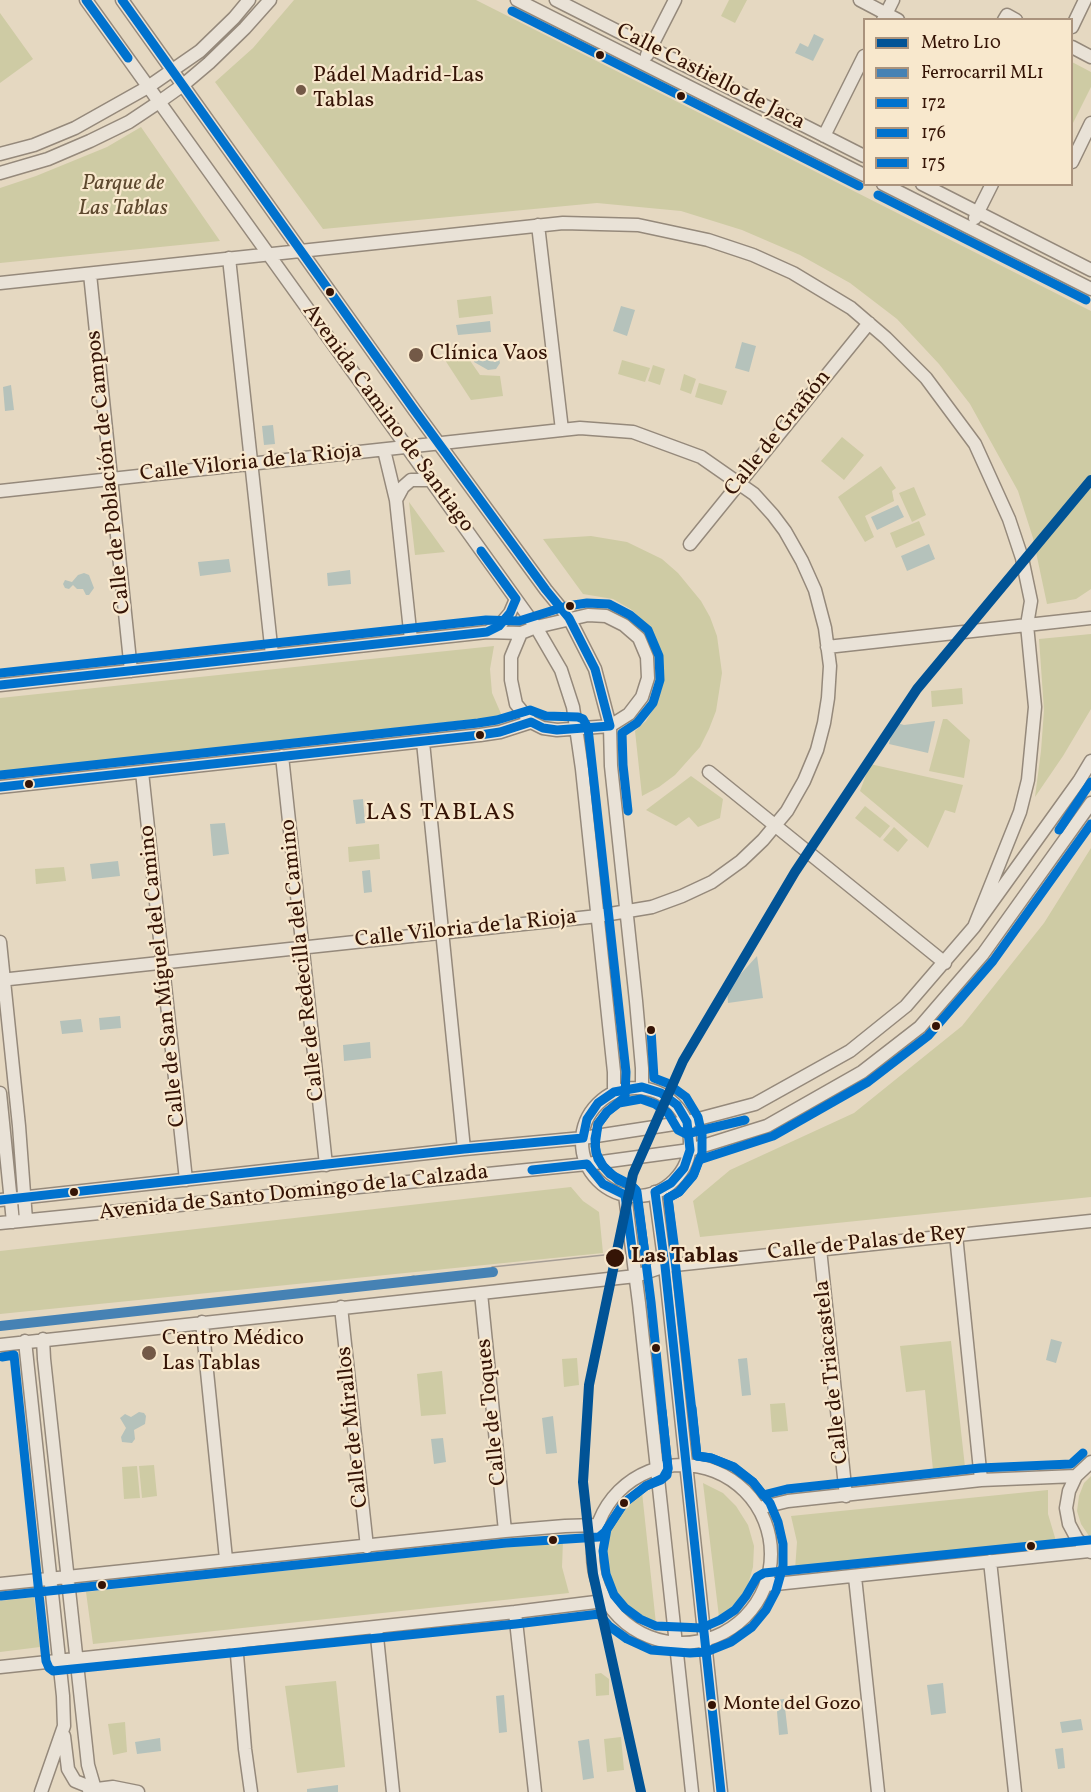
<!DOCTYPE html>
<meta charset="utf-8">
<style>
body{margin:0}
#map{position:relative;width:1091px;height:1792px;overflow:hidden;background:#e5d8c1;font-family:Vollkorn,serif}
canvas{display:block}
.legend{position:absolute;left:863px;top:18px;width:210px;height:168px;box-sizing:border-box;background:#f8e8cd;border:2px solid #aa937d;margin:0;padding:8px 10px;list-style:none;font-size:18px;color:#351406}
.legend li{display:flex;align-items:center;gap:12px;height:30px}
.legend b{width:30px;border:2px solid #aa937d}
</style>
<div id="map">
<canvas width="1091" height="1792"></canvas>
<ul class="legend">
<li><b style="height:8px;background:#015396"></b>Metro L10</li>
<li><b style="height:8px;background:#4682b4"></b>Ferrocarril ML1</li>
<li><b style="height:8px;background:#0072ce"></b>172</li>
<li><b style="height:8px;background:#0072ce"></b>176</li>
<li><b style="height:8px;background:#0072ce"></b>175</li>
</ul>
</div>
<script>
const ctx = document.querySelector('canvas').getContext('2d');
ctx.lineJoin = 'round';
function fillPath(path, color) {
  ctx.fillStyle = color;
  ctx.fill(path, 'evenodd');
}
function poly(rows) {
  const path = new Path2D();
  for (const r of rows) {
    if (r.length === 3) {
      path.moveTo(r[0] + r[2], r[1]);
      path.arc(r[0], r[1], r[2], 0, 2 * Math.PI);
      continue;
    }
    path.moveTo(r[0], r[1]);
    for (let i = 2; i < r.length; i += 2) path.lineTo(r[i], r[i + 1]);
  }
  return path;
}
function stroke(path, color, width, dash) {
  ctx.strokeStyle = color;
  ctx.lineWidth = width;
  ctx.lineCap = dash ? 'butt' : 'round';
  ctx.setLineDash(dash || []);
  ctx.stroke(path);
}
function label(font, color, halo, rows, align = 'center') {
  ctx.font = font + ' Vollkorn,serif';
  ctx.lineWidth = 4.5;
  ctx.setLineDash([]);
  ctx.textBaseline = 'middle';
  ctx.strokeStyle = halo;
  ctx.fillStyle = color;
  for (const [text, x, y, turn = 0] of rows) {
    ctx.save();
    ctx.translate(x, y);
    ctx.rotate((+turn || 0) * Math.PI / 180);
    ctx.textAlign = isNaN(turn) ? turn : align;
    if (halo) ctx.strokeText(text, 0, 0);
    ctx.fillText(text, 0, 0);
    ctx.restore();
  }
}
fillPath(poly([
 [294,0,476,0,1091,311,1091,589,1076,599,1047,604,1033,538,1018,491,970,404,939,364,897,319,850,283,800,255,742,230,681,211,597,203,323,229,215,82,253,48],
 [729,0,747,0,735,23,721,16],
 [0,13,33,59,0,83],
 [1072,62,1091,72,1091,87,1072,125],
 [141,127,220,241,0,263,0,188,36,176,107,147],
 [491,296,493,314,459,318,457,300],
 [462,349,480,375,500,376,503,396,471,400,445,360],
 [622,360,650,368,645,382,618,374],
 [653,365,665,369,660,385,648,381],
 [684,374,696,379,691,394,680,390],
 [699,383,727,391,722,405,695,397],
 [842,437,864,455,844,480,821,461],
 [881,466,896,488,892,491,894,501,865,516,874,537,865,542,838,497],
 [914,487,926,515,912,522,899,493],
 [409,502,445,552,415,555],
 [919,521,925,535,896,548,890,533],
 [591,536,627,542,662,559,678,573,701,601,710,617,717,636,722,673,716,711,709,729,700,747,675,775,659,787,642,796,635,731,646,721,654,708,662,689,663,667,659,647,648,626,632,610,613,599,583,594,543,539],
 [1091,634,1091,709,1063,756,1035,797,1041,751,1044,710,1039,639],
 [494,646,490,669,492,693,502,716,0,772,0,698],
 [962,688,963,704,932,707,931,691],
 [943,719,947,719,970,740,964,778,929,771],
 [870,764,963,785,955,813,945,810,928,848,860,791],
 [691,776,723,799,720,818,698,827,689,817,676,826,646,810],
 [865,806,890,826,880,838,855,818],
 [894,827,908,840,898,852,883,840],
 [379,844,380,859,349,862,348,847],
 [1091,848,1091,1197,700,1237,693,1201,730,1170,854,1113,962,1026,1044,923],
 [64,867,66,881,36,884,35,869],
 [571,1187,583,1201,599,1212,603,1253,0,1314,0,1251],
 [951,1341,965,1467,933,1470,925,1390,906,1392,900,1346],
 [577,1358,579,1385,564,1387,562,1359],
 [442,1371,446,1414,421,1416,417,1374],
 [785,1403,788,1431,772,1432,770,1404],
 [154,1465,157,1496,142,1498,139,1466],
 [137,1466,140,1498,124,1499,122,1467],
 [1091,1476,1091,1539,1081,1524,1077,1511,1079,1496,1084,1483],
 [703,1483,723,1493,736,1506,748,1525,754,1546,753,1567,747,1588,734,1606,719,1617],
 [1048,1490,1048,1514,1056,1541,795,1570,797,1542,791,1516],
 [642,1492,656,1624,638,1616,625,1604,614,1590,607,1574,606,1558,609,1531,626,1502],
 [563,1541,562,1567,569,1593,93,1644,86,1592],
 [34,1597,40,1647,0,1652,0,1601],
 [601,1673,609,1679,609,1695,596,1696,595,1674],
 [336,1681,345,1767,297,1773,285,1686],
 [125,1722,127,1752,113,1755,108,1724],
 [621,1737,624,1770,607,1772,604,1739]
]), '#cecba4');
fillPath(poly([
 [814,34,824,39,813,61,795,53,800,43,808,47],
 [621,306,635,310,627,336,613,331],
 [490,321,491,332,458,335,456,325],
 [742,342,756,346,749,372,735,368],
 [484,351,493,351,498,355,500,363,496,369,488,370,474,362,473,356,475,353],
 [11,385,14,410,5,411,3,387],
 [273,425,275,444,264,445,262,426],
 [898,505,904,517,877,530,871,517],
 [929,544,935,559,907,571,901,556],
 [229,559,231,572,200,576,198,562],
 [350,570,351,584,328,586,327,573],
 [84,573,89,575,94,588,89,595,86,595,83,589,77,589,73,585,69,589,65,588,63,584,65,580,72,582,78,575],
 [935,721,928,753,889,744,894,722,904,725],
 [363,799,365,823,356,824,353,800],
 [225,823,229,854,213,856,210,824],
 [118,861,120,876,92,879,90,864],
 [370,870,372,892,364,893,362,871],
 [757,956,763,998,728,1003,727,989],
 [120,1016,121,1028,100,1030,99,1018],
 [81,1019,83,1032,62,1034,60,1021],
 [370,1042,371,1058,344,1061,343,1045],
 [1051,1339,1062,1342,1056,1363,1046,1360],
 [747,1358,751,1395,742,1396,738,1359],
 [139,1412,144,1413,146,1416,145,1424,134,1430,135,1439,132,1443,122,1442,121,1437,126,1428,120,1418,125,1414,131,1417],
 [553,1416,557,1453,546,1454,542,1418],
 [443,1438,446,1462,434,1464,431,1439],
 [943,1683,946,1713,931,1715,927,1685],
 [504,1695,507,1732,499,1733,496,1696],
 [784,1699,788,1734,779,1735,776,1700],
 [1081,1719,1083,1730,1062,1733,1060,1722],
 [160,1738,161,1751,137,1754,135,1742],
 [589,1739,594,1778,583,1780,578,1741],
 [1063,1748,1065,1768,1058,1769,1055,1749],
 [338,1785,338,1792,307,1792,307,1789]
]), '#b5c2bb');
const minor = poly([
 [86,0,536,627,561,670,573,707,582,769,614,1072,614,1092],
 [122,0,415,411,546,590,569,618,595,669,610,726,611,766,636,1001,642,1068,642,1087],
 [517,0,864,175],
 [556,0,864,156],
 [860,0,898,20],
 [883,20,893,0],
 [1004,20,1007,15,1016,20],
 [1072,27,1085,0],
 [1072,47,1091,57],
 [647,55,675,0],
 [824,136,864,56],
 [0,154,34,145,75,128,148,87,200,51,234,18,249,0],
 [1072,162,1091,123],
 [0,173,48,159,90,141,129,122,159,102,183,85,209,63,245,28,270,0],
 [883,184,1091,289],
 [922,184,1091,270],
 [975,218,992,184],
 [538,225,562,430],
 [229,258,272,655],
 [90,274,131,671],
 [0,283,563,223,638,225,708,240,753,255,793,273,851,308,886,338,926,378,975,444,1009,519,1022,558,1031,601,1027,625,1035,707,1028,780,1020,812,974,927],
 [384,450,396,500,411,640],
 [0,491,580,428,633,432,701,457,754,494,773,515,785,531,802,561,815,590,825,628,830,666,828,698,824,723,817,750,804,781,787,811,763,840,741,861,712,882,682,896,652,907,598,916,0,980],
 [396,500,403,487,411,480,431,480],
 [690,544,869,323],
 [489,631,499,626,510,613,516,599],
 [827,647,1091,618],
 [0,685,487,632,521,633,536,627,588,615,606,616,624,625,639,638,647,657,648,678,642,697,629,714,610,726,557,730,543,728,531,722,516,704,511,680,511,657,521,633],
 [423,742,464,1149],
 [282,756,326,1165],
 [142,772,186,1180],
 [709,772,945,963],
 [0,787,480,735,500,732,531,722],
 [0,942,19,1126,26,1220],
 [636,1142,54],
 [0,1093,13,1222],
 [655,1192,665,1266,721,1792],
 [625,1195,639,1303,692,1792],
 [0,1200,464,1149,583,1138,687,1122,755,1104,850,1051,906,1006,974,927,1079,781,1091,761],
 [0,1223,587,1164,690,1150,767,1126,862,1072,920,1027,983,954,1091,803],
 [956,1235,981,1480],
 [820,1249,846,1496],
 [481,1293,505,1531],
 [341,1307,367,1547],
 [202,1322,226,1559],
 [43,1339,44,1359,88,1765,95,1789],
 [25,1341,63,1696,64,1726,41,1792],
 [0,1345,481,1293,636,1276,665,1266,1091,1221],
 [1091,1462,1076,1476,1069,1491,1066,1508,1069,1524,1077,1539,1091,1552],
 [682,1554,89],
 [759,1508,788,1501,981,1480,1076,1476],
 [990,1561,1015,1792],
 [855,1577,878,1792],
 [0,1584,505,1531,565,1526,596,1525],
 [766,1585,1089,1551],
 [515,1612,535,1792],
 [376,1627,393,1792],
 [236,1643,245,1749,251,1792],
 [0,1667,515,1612,604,1601],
 [64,1736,68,1769,75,1781,95,1789],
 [89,1790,113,1787,138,1792]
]);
stroke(minor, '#95897b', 15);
stroke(minor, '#e9e2d7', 12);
stroke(poly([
 [492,1267,604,1255],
 [380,1285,414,1276]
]), '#a69d94', 1.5);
stroke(poly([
 [86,0,128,58],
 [0,685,487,632,499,626,510,613,516,599,481,551],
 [0,787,480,735,500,732,531,722,543,728,557,730,610,726,595,669,569,618,546,590,415,411,122,0],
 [532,1170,587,1164,603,1184,625,1195,633,1256],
 [0,1200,464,1149,583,1138,587,1119,598,1103,614,1092,642,1087,661,1093,677,1105,687,1122,690,1150,684,1168,671,1183,655,1192,665,1266,721,1792]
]), '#0072ce', 9);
stroke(poly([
 [512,11,859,186],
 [878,195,1086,300],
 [1059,830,1091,782],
 [645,1254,636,1190,631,1185,610,1174,603,1166,596,1153,595,1139,598,1124,607,1112,619,1103,641,1099,655,1104,668,1113,678,1130,686,1134,745,1120],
 [2,1357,14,1355,46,1661,49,1668,53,1671,516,1624,599,1614,609,1626,627,1639,651,1650,690,1653,706,1652,731,1642,752,1627,766,1610,776,1591,783,1566,783,1544,778,1522,770,1503,753,1482,733,1467,711,1458,697,1456,668,1198,679,1192,693,1176,699,1160,773,1136,868,1082,928,1036,993,961,1091,824],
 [1,1596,506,1543,599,1537,605,1532,624,1503,646,1486,661,1480,667,1475,668,1468,662,1411]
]), '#0072ce', 9);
stroke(poly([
 [0,673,486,620,519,621,567,606,587,603,609,604,630,615,648,630,659,656,660,680,653,703,637,723,622,733,623,765,628,811],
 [0,775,478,723,497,720,530,710,546,716,578,717,583,719,588,728,626,1072,625,1097,607,1112,598,1124,595,1146,598,1159,602,1165,618,1180,632,1186,637,1192,651,1302,668,1469,663,1478,646,1486,624,1503,607,1529,603,1551,606,1574,614,1595,625,1608,640,1619,656,1626,702,1628,720,1620,735,1610,746,1596,757,1577,764,1573,1090,1540],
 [651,1030,654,1078,667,1083,686,1097,698,1117,702,1135,702,1153,694,1174,679,1192,668,1198,675,1251],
 [692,1408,697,1456,711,1458,734,1467,753,1482,763,1495,787,1489,980,1468,1071,1464,1083,1453]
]), '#0072ce', 9);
stroke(poly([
 [0,1326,493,1272]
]), '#4682b4', 10);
stroke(poly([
 [641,1792,593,1574,583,1482,589,1385,633,1174,683,1061,795,872,917,689,1091,480]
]), '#015396', 10);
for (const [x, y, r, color] of [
 [600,55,5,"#351406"],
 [301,90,6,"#735947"],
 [681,96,5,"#351406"],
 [330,292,5,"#351406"],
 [416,355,8,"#735947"],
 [570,606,5,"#351406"],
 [480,735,5,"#351406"],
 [29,784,5,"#351406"],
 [936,1026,5,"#351406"],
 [651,1030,5,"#351406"],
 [74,1192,5,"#351406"],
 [615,1258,10,"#351406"],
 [656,1348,5,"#351406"],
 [149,1353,8,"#735947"],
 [624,1503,5,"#351406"],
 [553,1540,5,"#351406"],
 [1031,1546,5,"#351406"],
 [102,1585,5,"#351406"],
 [712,1705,5,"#351406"]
]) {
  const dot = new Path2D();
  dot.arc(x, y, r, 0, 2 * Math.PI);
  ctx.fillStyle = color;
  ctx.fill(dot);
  stroke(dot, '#f8e8cd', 2);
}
label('20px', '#351406', '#f8e8cd', [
 ["Monte del Gozo",723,1705]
], 'left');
label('22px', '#351406', '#f8e8cd', [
 ["Pádel Madrid-Las",313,77],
 ["Tablas",313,102],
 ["Clínica Vaos",430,355],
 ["Centro Médico",162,1340],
 ["Las Tablas",162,1365]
], 'left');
label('22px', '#351406', '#f8e8cd', [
 ["Calle Castiello de Jaca",710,78,27],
 ["Avenida Camino de Santiago",387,419,54],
 ["Calle de Grañón",779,434,-51],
 ["Calle Viloria de la Rioja",251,464,-6],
 ["Calle de Población de Campos",110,472,-96],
 ["Calle Viloria de la Rioja",466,930,-6],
 ["Calle de Redecilla del Camino",304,960,-96],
 ["Calle de San Miguel del Camino",164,976,-96],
 ["Avenida de Santo Domingo de la Calzada",294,1194,-6],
 ["Calle de Palas de Rey",867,1244,-6],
 ["Calle de Triacastela",833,1372,-96],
 ["Calle de Toques",493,1412,-96],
 ["Calle de Mirallos",354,1427,-96]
]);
label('italic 22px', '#5d482e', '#f8e8cd', [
 ["Parque de",123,185],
 ["Las Tablas",123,210]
]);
label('bold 22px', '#351406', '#f8e8cd', [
 ["Las Tablas",631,1258]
], 'left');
ctx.letterSpacing = '1.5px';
label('24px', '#351406', '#f8e8cd', [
 ["LAS TABLAS",441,815]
]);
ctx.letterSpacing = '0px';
</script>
